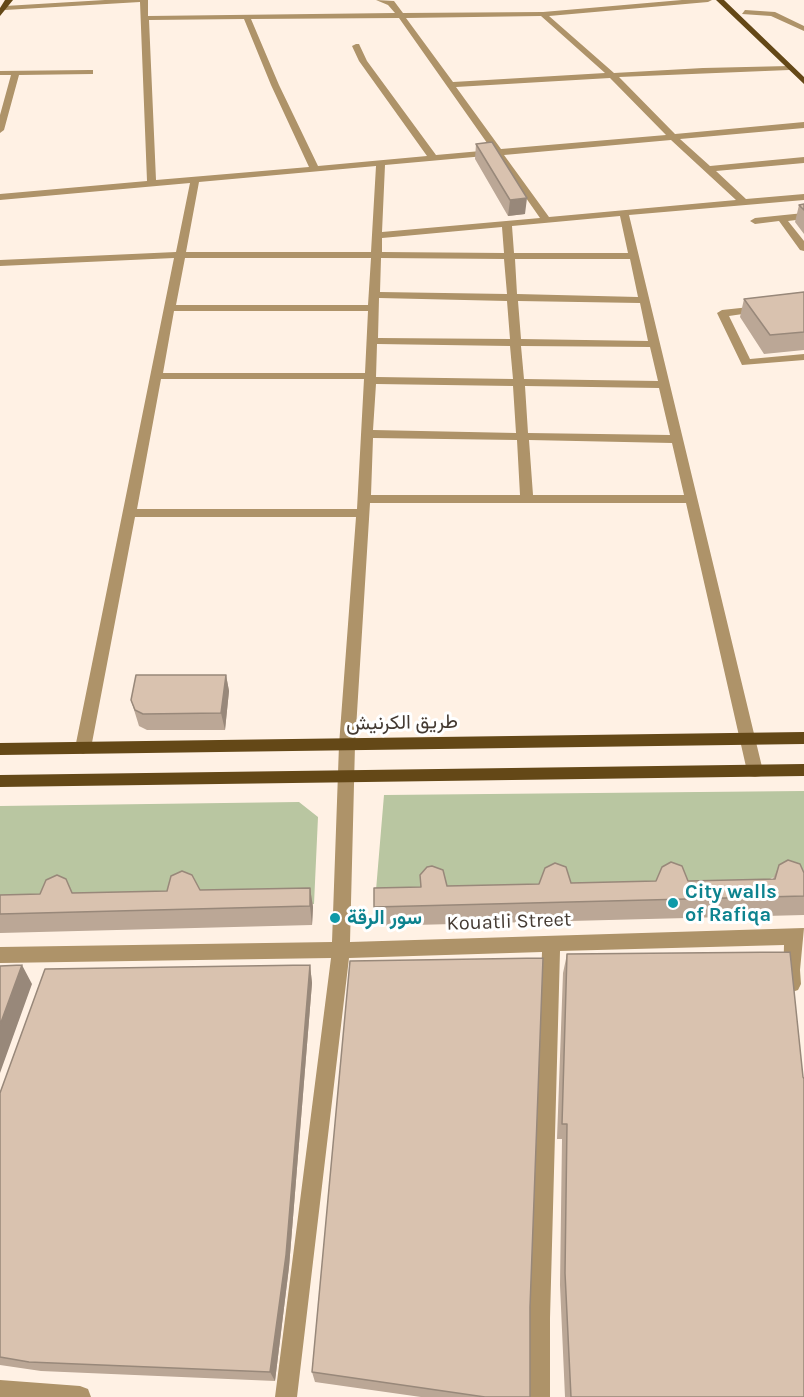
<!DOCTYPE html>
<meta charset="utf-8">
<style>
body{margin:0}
canvas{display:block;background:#fff1e4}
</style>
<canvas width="804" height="1397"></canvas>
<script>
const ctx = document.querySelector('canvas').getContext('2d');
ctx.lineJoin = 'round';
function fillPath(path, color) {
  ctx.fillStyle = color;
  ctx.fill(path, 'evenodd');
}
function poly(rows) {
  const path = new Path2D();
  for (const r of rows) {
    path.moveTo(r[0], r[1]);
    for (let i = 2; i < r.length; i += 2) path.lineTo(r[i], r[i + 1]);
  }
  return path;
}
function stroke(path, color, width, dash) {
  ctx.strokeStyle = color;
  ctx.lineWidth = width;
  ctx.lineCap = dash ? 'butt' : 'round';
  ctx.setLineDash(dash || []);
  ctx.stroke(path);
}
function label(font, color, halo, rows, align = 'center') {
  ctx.font = font + ' Karla,Vazirmatn,sans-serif';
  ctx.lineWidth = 6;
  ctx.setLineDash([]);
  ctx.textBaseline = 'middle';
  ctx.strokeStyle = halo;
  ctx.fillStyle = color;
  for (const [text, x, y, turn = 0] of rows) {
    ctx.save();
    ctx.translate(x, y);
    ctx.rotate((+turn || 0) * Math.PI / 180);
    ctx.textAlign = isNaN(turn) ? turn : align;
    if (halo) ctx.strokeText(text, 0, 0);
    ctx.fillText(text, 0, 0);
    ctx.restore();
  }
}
fillPath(poly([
 [804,791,804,894,778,877,771,878,765,888,663,879,652,884,419,888,375,902,384,795],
 [299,802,318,817,314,904,203,907,175,893,78,897,66,891,0,911,0,806]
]), '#b9c6a1');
fillPath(poly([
 [105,0,148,0,148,16,395,13,388,5,376,0,394,1,403,13,543,12,682,0,712,0,708,2,549,16,614,73,703,68,789,66,793,68,789,70,619,77,675,134,804,122,804,128,680,139,710,166,804,157,804,163,716,171,746,199,804,194,804,200,629,215,763,771,761,776,755,777,749,776,747,771,686,503,370,503,355,745,350,942,804,928,800,970,801,984,798,990,792,992,786,990,783,984,784,945,560,951,550,1318,550,1397,528,1397,528,1318,542,952,349,958,297,1397,275,1397,331,958,0,963,0,947,332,942,339,745,356,517,135,517,91,748,88,752,83,754,78,752,75,748,174,258,0,266,0,260,176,252,190,183,0,200,0,194,147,181,140,2,5,10,1,8,5,6,105,0],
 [541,16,605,73,453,82,406,18,541,16],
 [399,18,492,150,436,155,367,61,359,44,356,44,352,46,359,61,427,156,318,166,279,85,251,19,399,18],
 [244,19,271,85,309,167,156,180,149,20,244,19],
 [610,78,666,135,501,149,456,87,610,78],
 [671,140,736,200,549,217,504,155,671,140],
 [496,155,540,218,382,232,385,165,496,155],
 [376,166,371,252,186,252,199,182,376,166],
 [620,216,628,253,514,253,512,226,620,216],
 [502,227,504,253,382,252,382,238,502,227],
 [185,258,371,258,368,305,176,305,185,258],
 [381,258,504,259,507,294,380,292,381,258],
 [515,259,630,259,638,297,517,294,515,259],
 [379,298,507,301,510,339,378,338,379,298],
 [518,301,640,303,648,341,521,339,518,301],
 [174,311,368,311,365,373,163,373,174,311],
 [377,344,510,346,513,379,376,377,377,344],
 [521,346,650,347,658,381,524,379,521,346],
 [161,379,364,379,357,509,137,509,161,379],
 [376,384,513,386,516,433,373,430,376,384],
 [525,386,659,388,670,435,528,433,525,386],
 [373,438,517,440,520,495,371,495,373,438],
 [529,440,672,443,684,495,533,495,529,440],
 [745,10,775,12,804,26,804,31,771,16,742,14,745,10],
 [90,70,93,70,93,74,19,75,4,130,0,133,0,115,11,75,0,75,0,71,90,70],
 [804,213,804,219,788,221,804,241,804,251,800,250,779,221,755,224,750,221,755,218,804,213],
 [759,306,763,307,763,311,729,316,750,359,804,354,804,360,742,365,717,313,722,310,759,306],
 [0,1380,80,1386,88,1389,91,1397,0,1397,0,1380]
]), '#ae9369');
fillPath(poly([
 [5,0,13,0,0,16,0,8,5,0],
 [716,0,724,0,804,77,804,84,716,0],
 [804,732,804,744,0,755,0,743,804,732],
 [804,764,804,776,0,787,0,775,804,764]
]), '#644817');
fillPath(poly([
 [476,144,525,214,508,216,475,159],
 [804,204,804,234,795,222,799,205],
 [804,292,804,350,764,354,740,317,744,299],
 [226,675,229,691,225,730,147,730,139,726,131,700],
 [779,865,804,896,804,915,375,926,374,888,420,887,420,875,447,886,773,879],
 [66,879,73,893,310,888,313,907,312,925,0,933,0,895,40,894],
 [567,954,804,1397,565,1397,560,1285,562,1139,557,1139,563,973],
 [310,965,312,983,289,1267,275,1381,41,1371,0,1365,0,1093],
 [530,1307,530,1397,421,1397,315,1382,312,1372]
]), '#bba796');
fillPath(poly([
 [527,198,525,214,508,216,510,200],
 [226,675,229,691,225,730,221,713],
 [310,888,313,907,312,925,310,906],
 [22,965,32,984,0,1073,0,1025],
 [310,965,312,983,289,1267,275,1381,270,1372]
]), '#98887a');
const building = poly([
 [492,142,527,198,510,200,476,144,492,142],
 [804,204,804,210,799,205,804,204],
 [804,292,804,332,770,335,744,299,804,292],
 [136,675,226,675,221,713,143,714,135,710,131,700,136,675],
 [788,860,800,864,804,873,804,896,374,907,374,888,421,887,420,875,427,867,432,866,443,870,447,886,539,884,545,868,555,863,566,867,571,883,656,881,662,867,671,862,682,866,688,881,775,879,779,865,788,860],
 [182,871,192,875,200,890,310,888,310,906,0,914,0,895,40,894,46,880,57,875,66,879,72,893,167,891,171,876,182,871],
 [790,952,803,1077,804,1079,804,1397,571,1397,565,1273,567,1124,562,1124,567,954,790,952],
 [543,958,530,1307,530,1397,485,1397,312,1372,350,961,543,958],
 [22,965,0,1025,0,966,22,965],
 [310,965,286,1255,270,1372,29,1362,0,1357,0,1093,45,969,310,965]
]);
fillPath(building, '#d9c2af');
stroke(building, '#98887a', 1.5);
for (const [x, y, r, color] of [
 [673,903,6,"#0f9aa8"],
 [335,918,6,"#0f9aa8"]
]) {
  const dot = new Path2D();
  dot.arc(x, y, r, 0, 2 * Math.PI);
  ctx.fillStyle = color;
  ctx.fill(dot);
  stroke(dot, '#fff', 2);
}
label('20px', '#443a32', '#fff', [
 ["طريق الكرنيش",402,723,-1],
 ["Kouatli Street",509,922,-2]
]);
label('bold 20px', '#0d838f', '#fff', [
 ["City walls",685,892],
 ["of Rafiqa",685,915],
 ["سور الرقة",347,918]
], 'left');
</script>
